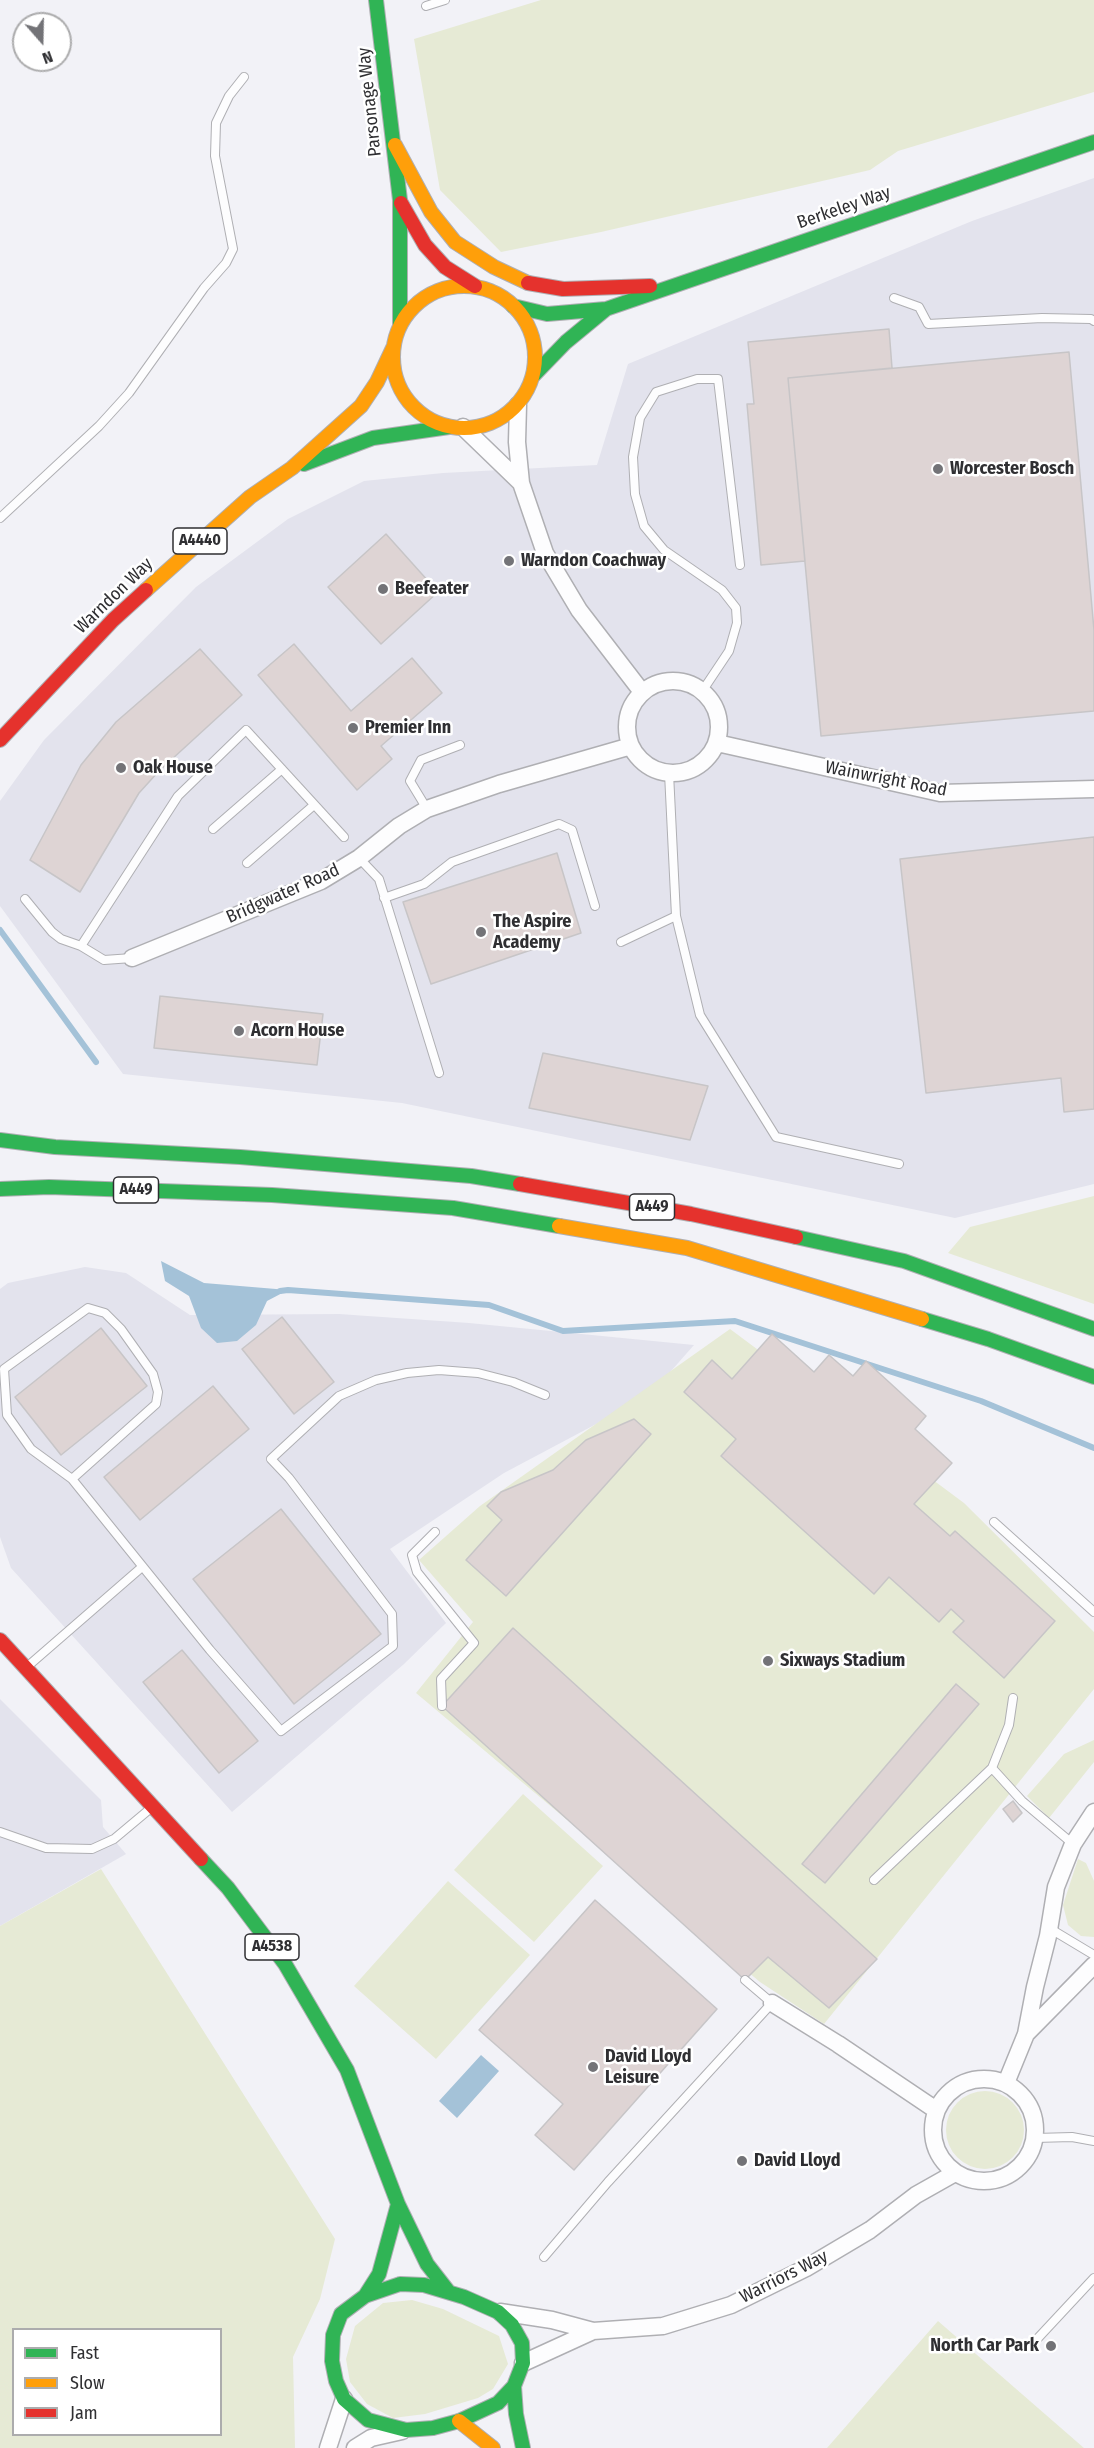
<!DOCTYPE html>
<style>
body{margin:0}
#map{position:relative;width:1094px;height:2448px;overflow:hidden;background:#f2f2f7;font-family:"Fira Sans Condensed",sans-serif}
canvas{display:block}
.legend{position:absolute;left:12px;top:2328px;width:210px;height:108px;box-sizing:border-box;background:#fff;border:2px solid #acacad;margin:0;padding:8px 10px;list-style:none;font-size:18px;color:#2f2f32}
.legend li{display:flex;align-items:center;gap:12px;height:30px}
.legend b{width:30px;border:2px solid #acacad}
.north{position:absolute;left:12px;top:12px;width:60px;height:60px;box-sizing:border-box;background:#fff;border:2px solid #acacad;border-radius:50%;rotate:160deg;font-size:16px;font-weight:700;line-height:24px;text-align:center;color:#2f2f32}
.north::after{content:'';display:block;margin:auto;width:21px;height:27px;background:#737377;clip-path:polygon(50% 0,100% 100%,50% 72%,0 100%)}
</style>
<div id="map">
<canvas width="1094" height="2448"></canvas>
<ul class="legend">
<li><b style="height:8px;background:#30b455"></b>Fast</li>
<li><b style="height:8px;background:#ff9f0a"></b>Slow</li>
<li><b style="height:8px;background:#e5322d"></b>Jam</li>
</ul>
<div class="north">N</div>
</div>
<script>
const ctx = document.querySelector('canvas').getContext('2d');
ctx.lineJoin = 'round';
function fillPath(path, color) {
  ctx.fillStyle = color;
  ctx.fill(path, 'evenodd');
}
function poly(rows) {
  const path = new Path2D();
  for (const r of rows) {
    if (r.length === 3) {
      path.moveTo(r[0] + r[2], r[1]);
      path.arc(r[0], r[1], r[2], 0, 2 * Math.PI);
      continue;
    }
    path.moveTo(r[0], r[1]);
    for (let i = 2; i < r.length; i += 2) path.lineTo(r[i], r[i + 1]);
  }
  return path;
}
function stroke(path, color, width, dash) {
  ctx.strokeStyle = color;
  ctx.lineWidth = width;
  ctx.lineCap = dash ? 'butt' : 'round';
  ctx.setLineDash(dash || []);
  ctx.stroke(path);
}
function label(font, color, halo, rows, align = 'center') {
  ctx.font = font + ' "Fira Sans Condensed",sans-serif';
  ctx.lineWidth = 5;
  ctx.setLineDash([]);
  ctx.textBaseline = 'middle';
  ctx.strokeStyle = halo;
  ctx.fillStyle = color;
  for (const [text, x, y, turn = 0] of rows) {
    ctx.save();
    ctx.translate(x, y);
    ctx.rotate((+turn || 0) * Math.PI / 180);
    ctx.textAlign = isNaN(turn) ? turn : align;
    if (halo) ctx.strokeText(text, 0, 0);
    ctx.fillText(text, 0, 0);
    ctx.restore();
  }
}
fillPath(poly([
 [1094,178,1094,1184,955,1218,402,1103,123,1074,0,906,0,801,44,740,196,587,288,519,364,481,443,473,597,465,628,364,972,221],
 [85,1267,126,1273,190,1315,339,1314,469,1323,694,1345,649,1396,504,1473,390,1549,446,1623,404,1664,232,1812,11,1568,0,1537,0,1289,8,1283],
 [0,1699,101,1800,103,1827,126,1854,0,1926]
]), '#e3e3ed');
fillPath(poly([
 [541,0,1094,0,1094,92,898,151,870,170,601,232,501,252,440,190,414,39],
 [1094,1196,1094,1304,948,1253,970,1227],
 [730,1329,964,1503,1094,1632,1094,1689,824,2024,760,1982,416,1693,473,1622,419,1560,480,1506],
 [1094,1740,1094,1762,1049,1818,1027,1796,1064,1754],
 [523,1794,603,1866,534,1942,454,1870],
 [1078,1859,1086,1863,1094,1881,1094,1937,1081,1936,1068,1925,1063,1905],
 [101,1869,335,2239,320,2299,293,2357,295,2448,0,2448,0,1926],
 [14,2330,220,2330,220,2434,14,2434],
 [448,1881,530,1955,436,2059,354,1986],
 [985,2130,39],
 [412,2300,443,2309,499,2336,508,2364,493,2389,478,2398,425,2414,393,2418,367,2404,350,2382,346,2359,355,2326,383,2303],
 [938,2321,1084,2448,827,2448]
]), '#e6ead5');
fillPath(poly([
 [161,1261,204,1283,288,1290,267,1301,256,1325,237,1341,217,1343,201,1328,189,1296,165,1281],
 [481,2055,499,2071,457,2118,439,2101]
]), '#a4c2d8');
stroke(poly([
 [0,930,96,1062],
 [280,1291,288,1290,489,1305,563,1331,735,1321,981,1401,1094,1448]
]), '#a4c2d8', 6);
const building = poly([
 [889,329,892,368,788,378,805,561,761,565,747,404,754,404,748,342,889,329],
 [1069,352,1094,630,1094,711,821,736,788,378,1069,352],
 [386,534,438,592,381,644,328,587,386,534],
 [294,644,351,711,412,658,442,693,381,746,392,759,357,790,258,675,294,644],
 [200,649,242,695,159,771,139,793,80,892,30,860,81,765,116,722,200,649],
 [1094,837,1094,1109,1064,1112,1061,1078,926,1093,900,859,1094,837],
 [557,853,581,933,431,984,403,902,557,853],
 [160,996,323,1014,317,1065,154,1048,160,996],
 [543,1053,708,1086,690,1140,529,1108,543,1053],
 [282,1317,334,1382,294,1414,242,1349,282,1317],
 [101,1328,147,1386,61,1455,15,1397,101,1328],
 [772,1334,814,1372,829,1355,853,1376,866,1361,926,1416,915,1429,952,1463,914,1504,950,1536,955,1531,1055,1621,1004,1678,953,1632,964,1621,951,1609,939,1622,889,1577,874,1594,721,1456,736,1439,684,1392,712,1360,732,1379,772,1334],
 [213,1386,249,1429,140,1520,104,1477,213,1386],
 [634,1419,651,1434,506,1596,466,1560,502,1520,487,1506,501,1492,553,1470,586,1440,634,1419],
 [281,1509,381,1634,294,1704,193,1579,281,1509],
 [513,1628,877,1959,829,2008,768,1957,745,1980,442,1706,513,1628],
 [182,1650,258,1741,219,1773,143,1682,182,1650],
 [956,1684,979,1704,825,1883,802,1864,956,1684],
 [1013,1801,1022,1813,1013,1822,1003,1809,1013,1801],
 [595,1900,717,2009,574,2170,535,2135,563,2104,479,2030,595,1900]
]);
fillPath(building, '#ded4d4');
stroke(building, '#c7c5c7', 1.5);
const lane = poly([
 [426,6,445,0],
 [894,298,919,307,928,324,1042,318,1091,319,1094,321],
 [0,518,99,426,129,393,204,288,226,263,233,249,215,156,216,123,229,96,244,77],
 [703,690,729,651,737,623,736,608,722,590,664,550,644,526,635,494,633,457,640,418,656,392,697,379,718,379,740,565],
 [669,773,676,916,700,1015,776,1137,899,1164],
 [427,809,410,781,421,760,460,745],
 [213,829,282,769],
 [359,858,379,879,439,1073],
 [247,863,314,805],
 [384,898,424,884,452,862,559,824,572,830,595,906],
 [25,899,52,932,61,939,81,946,104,960,132,958],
 [621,942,676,916],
 [81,946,178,796,246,730,344,837],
 [72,1479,156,1404,158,1392,153,1374,121,1329,105,1313,88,1308,4,1369,7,1415,31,1449,72,1479,210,1650,281,1731,393,1646,392,1614,289,1478,271,1459,339,1396,376,1380,407,1373,439,1370,478,1373,513,1382,545,1395],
 [994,1522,1094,1612],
 [435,1532,412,1555,417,1572,474,1643,441,1679,442,1706],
 [28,1666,142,1567],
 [1013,1698,1009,1725,992,1768,1022,1801,1073,1844],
 [0,1832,46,1848,92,1849,114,1839,151,1808],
 [874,1880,992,1768],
 [1049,1928,1094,1955],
 [1035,2138,1072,2137,1094,2141],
 [544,2257,608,2182,772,2003,745,1980],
 [1038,2338,1094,2278]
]);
const street = poly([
 [518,405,517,442,521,483,545,553,579,610,642,692],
 [463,427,521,483],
 [673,727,46],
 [717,743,940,793,1094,789],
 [132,958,321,881,359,858,399,826,427,809,499,784,631,746],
 [772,2003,838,2044,936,2110],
 [1026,2034,1094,1965],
 [984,2130,51],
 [1006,2083,1026,2034,1035,1987,1048,1936,1056,1887,1073,1844,1094,1812],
 [500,2312,552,2320,593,2331,663,2326,731,2305,806,2268,870,2230,916,2195,955,2173],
 [523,2363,593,2331],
 [328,2448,344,2399],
 [355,2448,371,2438,402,2431]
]);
const fast = poly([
 [376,0,400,200,400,325],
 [513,306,547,314,606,309,1094,142],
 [534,375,566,342,606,309],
 [304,464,373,438,449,427],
 [0,1140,55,1147,240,1157,471,1176,520,1184],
 [0,1189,49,1187,272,1195,453,1208,559,1226],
 [796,1237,904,1261,1094,1329],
 [922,1319,988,1339,1094,1377],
 [201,1859,228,1888,285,1964,347,2070,398,2204,427,2264,448,2291],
 [400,2284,424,2285,464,2297,498,2312,512,2325,522,2343,523,2363,514,2386,498,2403,459,2421,433,2428,406,2430,368,2420,344,2399,336,2381,332,2361,333,2335,341,2314,365,2296,400,2284],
 [365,2296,379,2274,398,2204],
 [514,2386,516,2414,523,2448]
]);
const slow = poly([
 [395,145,431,212,455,242,494,267,528,283],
 [464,357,71],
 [146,590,250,497,292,468,361,406,377,382,393,348],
 [559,1226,687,1248,922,1319],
 [459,2421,493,2448]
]);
const jam = poly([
 [401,203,425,245,445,267,475,286],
 [528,283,563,289,650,286],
 [0,740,113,620,146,590],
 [520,1184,691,1214,796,1237],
 [0,1640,201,1859]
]);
stroke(lane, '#afafb3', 10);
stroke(street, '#afafb3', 19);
stroke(fast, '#afafb3', 16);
stroke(slow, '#afafb3', 16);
stroke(jam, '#afafb3', 16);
stroke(lane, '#fdfdfe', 8);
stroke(street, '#fdfdfe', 16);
stroke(fast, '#30b455', 14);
stroke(slow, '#ff9f0a', 14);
stroke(jam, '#e5322d', 14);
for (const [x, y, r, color] of [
 [938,469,6,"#737377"],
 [509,561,6,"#737377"],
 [383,589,6,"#737377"],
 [353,728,6,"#737377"],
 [121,768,6,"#737377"],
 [481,932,6,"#737377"],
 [239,1031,6,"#737377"],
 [768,1661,6,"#737377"],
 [593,2067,6,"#737377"],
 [742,2161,6,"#737377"],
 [1051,2346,6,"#737377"]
]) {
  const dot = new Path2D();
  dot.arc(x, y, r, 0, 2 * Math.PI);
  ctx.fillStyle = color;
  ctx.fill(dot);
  stroke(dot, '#fff', 2);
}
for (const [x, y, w] of [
 [200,541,54],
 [136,1190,45],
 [652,1207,45],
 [272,1947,54]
]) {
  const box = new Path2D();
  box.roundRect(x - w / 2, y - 13, w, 26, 4.5);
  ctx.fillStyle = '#fff';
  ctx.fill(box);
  stroke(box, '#2f2f32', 1.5);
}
label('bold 16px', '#2f2f32', null, [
 ["A4440",200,541],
 ["A449",136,1190],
 ["A449",652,1207],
 ["A4538",272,1947]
]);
label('18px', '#2f2f32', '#fff', [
 ["Parsonage Way",370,102,-96],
 ["Berkeley Way",844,208,-19],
 ["Warndon Way",114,596,-44],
 ["Wainwright Road",886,779,11],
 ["Bridgwater Road",283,894,-24],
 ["Warriors Way",784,2277,-27]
]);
label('bold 18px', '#2f2f32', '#fff', [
 ["Worcester Bosch",950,469],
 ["Warndon Coachway",521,561],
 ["Beefeater",395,589],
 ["Premier Inn",365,728],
 ["Oak House",133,768],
 ["The Aspire",493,922],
 ["Academy",493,943],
 ["Acorn House",251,1031],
 ["Sixways Stadium",780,1661],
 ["David Lloyd",605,2057],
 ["Leisure",605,2078],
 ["David Lloyd",754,2161],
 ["North Car Park",1039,2346,"right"]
], 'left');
</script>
